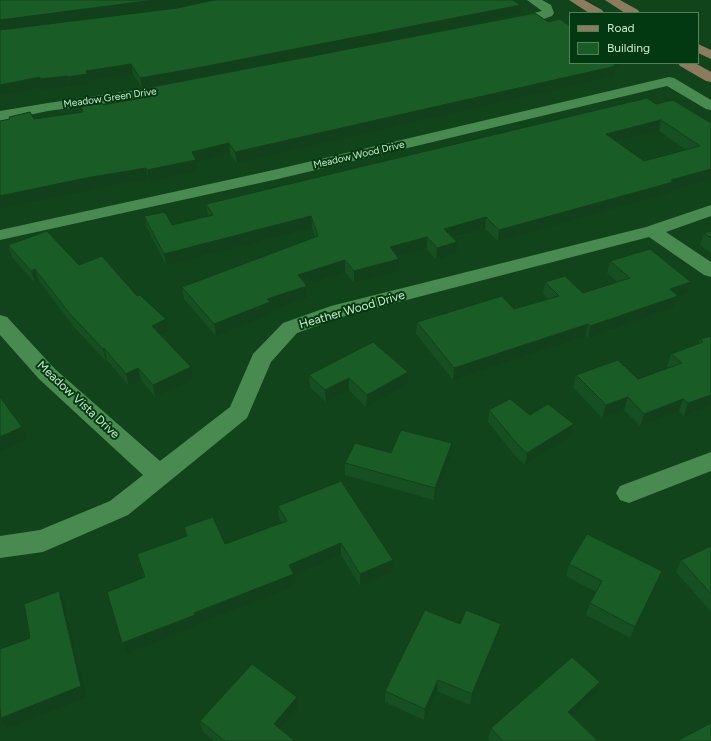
<!DOCTYPE html>
<style>
body{margin:0}
#map{position:relative;width:711px;height:741px;overflow:hidden;background:#11441b;font-family:Figtree,sans-serif}
canvas{display:block}
.legend{position:absolute;left:569px;top:12px;width:130px;height:52px;box-sizing:border-box;background:#033910;border:1px solid #53815c;margin:0;padding:5px 7px;list-style:none;font-size:12px;color:#cceece}
.legend li{display:flex;align-items:center;gap:8px;height:20px}
.legend b{width:20px;border:1px solid #53815c}
</style>
<div id="map">
<canvas width="711" height="741"></canvas>
<ul class="legend">
<li><b style="height:5px;background:#8d7b5f"></b>Road</li>
<li><b style="height:11px;background:#195c26"></b>Building</li>
</ul>
</div>
<script>
const ctx = document.querySelector('canvas').getContext('2d');
ctx.lineJoin = 'round';
function poly(rows) {
  const path = new Path2D();
  for (const r of rows) {
    path.moveTo(r[0], r[1]);
    for (let i = 2; i < r.length; i += 2) path.lineTo(r[i], r[i + 1]);
  }
  return path;
}
function fillPath(path, color) {
  ctx.fillStyle = color;
  ctx.fill(path, 'evenodd');
}
function stroke(path, color, width, dash) {
  ctx.strokeStyle = color;
  ctx.lineWidth = width;
  ctx.lineCap = dash ? 'butt' : 'round';
  ctx.setLineDash(dash || []);
  ctx.stroke(path);
}
function label(font, color, halo, rows, align = 'center') {
  ctx.font = font + ' Figtree,sans-serif';
  ctx.lineWidth = 4;
  ctx.setLineDash([]);
  ctx.textBaseline = 'middle';
  ctx.strokeStyle = halo;
  ctx.fillStyle = color;
  for (const [text, x, y, turn = 0] of rows) {
    ctx.save();
    ctx.translate(x, y);
    ctx.rotate((+turn || 0) * Math.PI / 180);
    ctx.textAlign = isNaN(turn) ? turn : align;
    if (halo) ctx.strokeText(text, 0, 0);
    ctx.fillText(text, 0, 0);
    ctx.restore();
  }
}
fillPath(poly([
 [527,0,542,0,551,5,554,13,552,16,541,20,511,26,507,25,505,22,507,19,542,11,527,0],
 [669,77,674,78,711,100,711,110,706,109,667,86,278,179,0,240,0,230,278,169,669,77],
 [176,84,181,85,183,88,181,91,129,100,48,111,0,121,0,111,48,103,176,84],
 [711,205,711,216,666,232,711,262,711,277,704,275,649,237,345,316,297,333,271,362,247,418,128,515,43,552,0,558,0,536,40,530,110,501,143,475,39,379,0,335,0,315,7,317,55,369,160,461,230,407,253,354,283,323,331,306,646,227,711,205],
 [711,452,711,471,629,503,620,500,616,493,620,486,711,452]
]), '#498a51');
fillPath(poly([
 [569,0,584,0,602,10,604,13,589,13,569,0],
 [605,0,620,0,638,10,640,13,625,13,605,0],
 [698,44,711,50,711,59,698,53,698,44],
 [678,63,695,63,711,72,711,82,706,81,680,66,678,63]
]), '#8d7b5f');
fillPath(poly([
 [520,14,266,65,619,63,618,66,616,67,614,76,237,163,230,154,196,162,198,171,149,181,148,179,89,190,34,119,83,112,103,105,148,97,147,88,166,84,142,88,133,74,88,81,89,84,70,87,70,86,43,90,42,87,0,96,0,30],
 [656,104,711,123,711,179,671,191,670,193,498,241,485,229,453,238,456,254,436,260,427,249,398,257,399,271,354,283,345,272,306,284,307,298,271,310,271,314,216,336,184,299,182,287,315,237,312,228,166,265,147,228,144,216,172,225,208,216,206,204],
 [659,131,686,150,644,161,617,142],
 [711,231,711,253,700,245,704,233],
 [8,245,79,265,137,296,166,319,168,331,161,335,191,367,193,379,155,397,141,380,129,386,107,360,106,361,73,326,39,281,35,283,12,257],
 [610,261,687,294,677,297,674,307,588,338,586,336,453,380,416,334,417,322,514,309,548,299,543,294,545,282,583,293,617,282,607,273],
 [711,336,711,405,684,416,679,411,640,426,624,410,602,418,573,387,576,375,638,379,669,368,667,366,671,354,698,344,700,339],
 [373,342,408,384,366,407,349,390,326,402,310,387,309,375],
 [489,410,530,415,571,436,525,465,516,457,488,422],
 [391,453,451,456,434,500,345,475,345,463],
 [278,506,392,572,360,586,341,555,294,575,295,586,197,624,197,626,126,654,144,578,137,554,186,537,184,527,225,544,282,523,279,518],
 [711,546,711,612,676,572,681,560],
 [569,564,662,571,657,583,630,638,586,615,590,603,596,592,566,576],
 [460,624,498,636,470,705,437,691,424,720,385,702,385,691],
 [596,693,572,715,598,741,490,741,488,739,491,728],
 [297,697,298,708,280,729,295,741,214,741,203,732,200,721]
]), '#164f21');
fillPath(poly([
 [155,0,209,0,178,7,0,29,0,20],
 [521,5,520,14,199,79,142,88,140,78],
 [606,63,619,63,618,66,616,67,614,76,237,163,235,152],
 [131,64,133,74,88,81,89,84,70,87,68,77,86,71],
 [67,76,70,86,43,90,42,87,0,96,0,85,40,77],
 [661,120,659,131,604,145,606,134],
 [229,143,230,154,196,162,198,171,149,181,147,170,192,152],
 [146,168,148,179,89,190,0,208,0,196,86,178],
 [711,169,711,179,671,191,670,193,498,241,499,230],
 [311,216,312,228,166,265,164,254],
 [486,217,485,229,443,240,444,229],
 [427,237,427,249,389,259,390,247],
 [457,242,456,254,436,260,437,248],
 [399,259,399,271,354,283,354,271],
 [345,260,345,272,298,287,298,275],
 [35,269,39,281,35,283,31,271],
 [691,282,687,294,677,297,674,307,588,338,590,326,670,289],
 [307,286,307,298,271,310,271,314,216,336,214,324,267,299],
 [166,319,168,331,155,338,152,326],
 [588,324,586,336,453,380,454,368],
 [104,348,107,360,106,361,103,349],
 [191,367,193,379,155,397,153,385],
 [138,368,141,380,129,386,126,374],
 [408,372,408,384,366,407,367,395],
 [349,378,349,390,326,402,325,390],
 [711,395,711,405,684,416,688,403],
 [628,397,624,410,602,418,606,405],
 [683,399,679,411,640,426,644,414],
 [574,424,571,436,525,465,527,453],
 [22,427,27,439,0,452,0,437],
 [452,443,451,456,434,500,435,488],
 [341,543,341,555,294,575,295,586,197,624,197,626,126,654,122,643,194,613,289,565],
 [393,560,392,572,360,586,360,574],
 [662,571,657,583,630,638,635,627],
 [59,591,64,603,86,697,8,728,1,718],
 [501,624,498,636,470,705,472,694],
 [438,680,437,691,424,720,425,709],
 [600,682,596,693,564,723,568,712],
 [297,697,298,708,275,735,274,724]
]), '#12401b');
const building = poly([
 [0,0,155,0,0,20,0,0],
 [214,0,513,0,521,5,197,68,140,78,131,64,86,71,87,74,68,77,67,76,40,79,40,77,0,85,0,30,177,8,214,0],
 [535,13,548,22,560,19,570,26,570,63,612,63,616,66,235,152,229,143,192,152,196,160,147,170,146,168,86,178,0,196,0,121,10,119,9,117,30,112,34,119,83,112,81,106,102,103,103,105,152,96,147,88,535,13],
 [647,98,656,104,673,100,711,123,711,169,671,180,673,182,499,230,486,217,444,229,457,242,437,248,427,237,390,247,399,259,354,271,345,260,298,275,307,286,267,299,270,302,214,324,182,287,318,236,311,216,164,254,144,216,165,212,172,225,213,215,206,204,647,98],
 [661,120,700,146,644,161,606,134,661,120],
 [47,231,79,265,102,256,137,296,140,295,166,319,152,326,191,367,153,385,138,368,126,374,104,348,103,349,70,314,35,269,31,271,8,245,47,231],
 [711,231,711,238,704,233,711,231],
 [650,249,691,282,670,289,678,296,590,326,588,324,454,368,417,322,502,296,514,309,559,296,545,282,565,276,583,293,630,278,610,261,650,249],
 [711,336,711,395,688,403,683,399,644,414,628,397,606,405,576,375,618,360,638,379,682,363,671,354,703,342,700,339,711,336],
 [373,342,408,372,367,395,349,378,325,390,309,375,373,342],
 [0,397,22,427,0,437,0,397],
 [510,399,530,415,548,404,574,424,527,453,518,445,489,410,510,399],
 [401,430,452,443,435,488,345,463,355,443,391,453,401,430],
 [341,481,393,560,360,574,341,543,289,565,294,574,194,613,195,615,122,643,107,592,145,577,137,554,187,536,184,527,213,517,225,544,287,521,278,506,341,481],
 [587,534,662,571,635,627,590,603,602,581,569,564,587,534],
 [711,546,711,594,681,560,711,546],
 [59,591,81,686,1,718,0,709,0,649,30,638,24,604,59,591],
 [425,610,460,624,466,610,501,624,472,694,438,680,425,709,385,691,425,610],
 [572,657,600,682,568,712,598,741,503,741,491,728,572,657],
 [252,664,297,697,274,724,295,741,225,741,200,721,252,664],
 [711,723,711,741,677,741,711,723]
]);
fillPath(building, '#195c26');
stroke(building, '#12401b', 1);
label('10px', '#cceece', '#033910', [
 ["Meadow Green Drive",110,98,-8],
 ["Meadow Wood Drive",359,155,-13]
]);
label('12px', '#cceece', '#033910', [
 ["Heather Wood Drive",352,310,-16],
 ["Meadow Vista Drive",78,400,43]
]);
</script>
